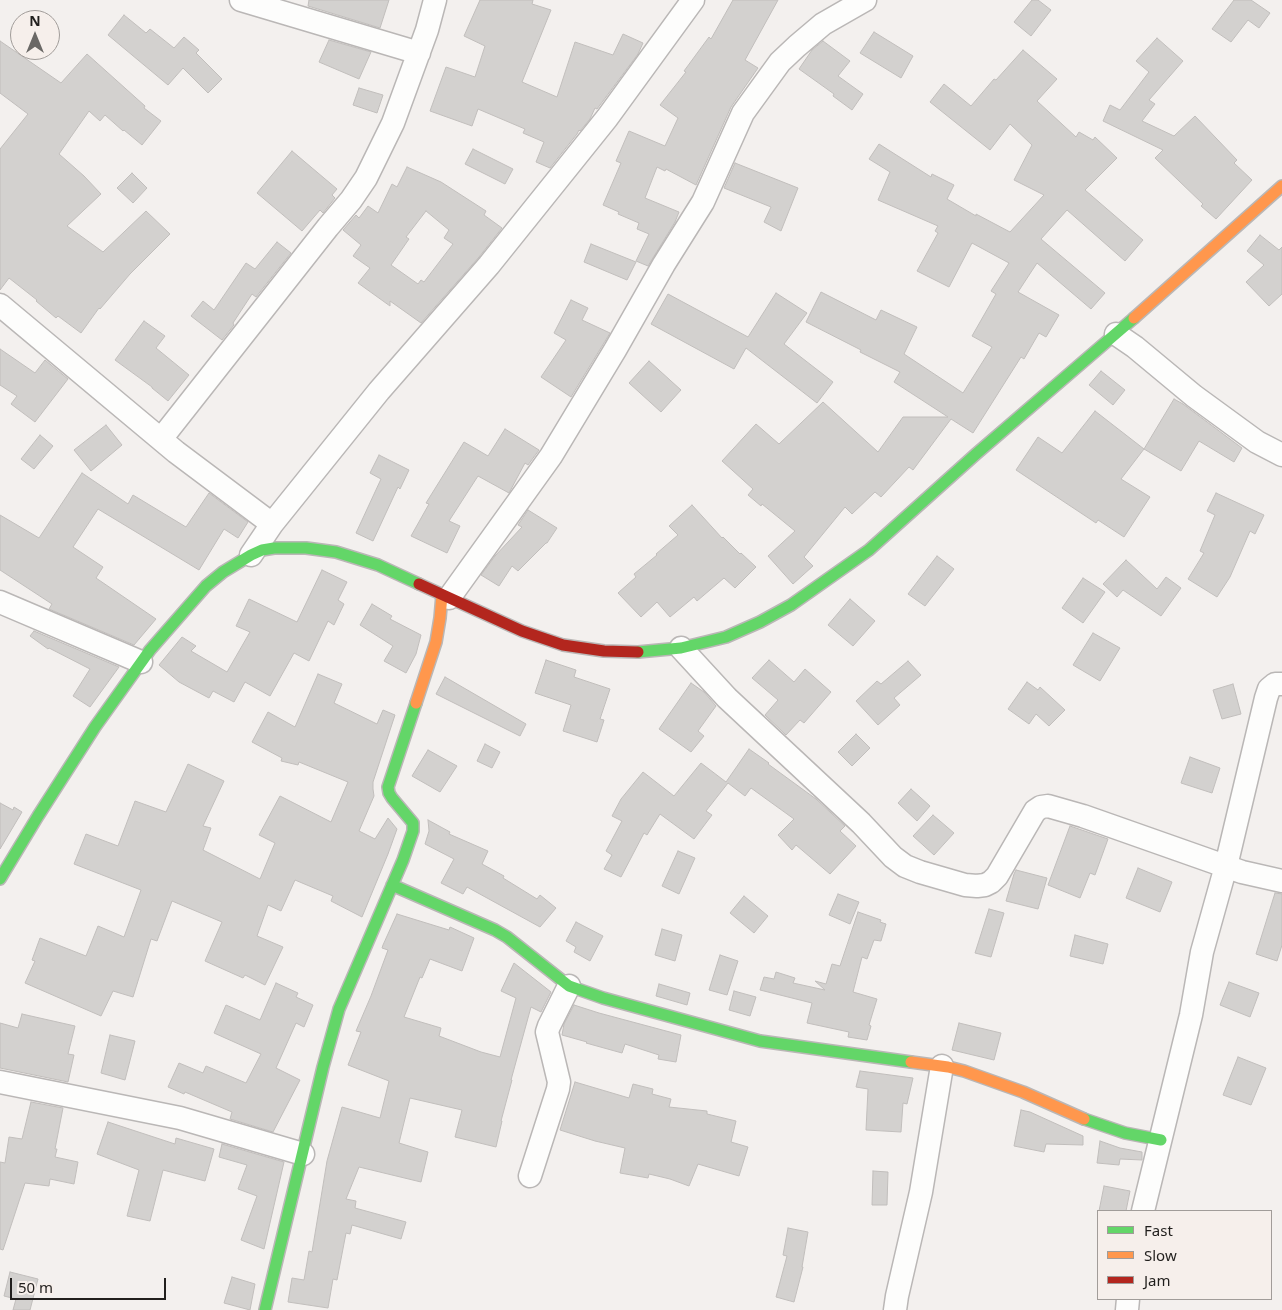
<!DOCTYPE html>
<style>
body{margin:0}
#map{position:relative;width:1282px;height:1310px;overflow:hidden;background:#f3f0ee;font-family:"Noto Sans",sans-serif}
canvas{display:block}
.legend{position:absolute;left:1097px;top:1210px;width:175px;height:90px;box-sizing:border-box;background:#f6efeb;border:1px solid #a19c99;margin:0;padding:6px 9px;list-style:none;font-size:15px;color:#211f1d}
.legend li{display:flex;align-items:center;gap:10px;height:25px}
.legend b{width:25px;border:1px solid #a19c99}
.north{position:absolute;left:10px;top:10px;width:50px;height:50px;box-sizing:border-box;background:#f6efeb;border:1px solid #a19c99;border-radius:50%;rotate:0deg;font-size:14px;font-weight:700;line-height:20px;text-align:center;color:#211f1d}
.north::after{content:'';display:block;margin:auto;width:18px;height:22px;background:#6a6866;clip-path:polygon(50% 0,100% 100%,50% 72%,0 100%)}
.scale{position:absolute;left:10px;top:1278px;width:156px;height:22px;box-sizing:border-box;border:2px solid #211f1d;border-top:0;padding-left:6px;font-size:15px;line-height:18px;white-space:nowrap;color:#211f1d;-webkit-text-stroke:4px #f6efeb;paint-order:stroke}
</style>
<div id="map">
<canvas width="1282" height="1310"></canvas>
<ul class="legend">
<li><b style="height:6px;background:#63d668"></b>Fast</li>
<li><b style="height:6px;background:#ff974d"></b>Slow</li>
<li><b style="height:6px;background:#b3261e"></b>Jam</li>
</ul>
<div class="north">N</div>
<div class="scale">50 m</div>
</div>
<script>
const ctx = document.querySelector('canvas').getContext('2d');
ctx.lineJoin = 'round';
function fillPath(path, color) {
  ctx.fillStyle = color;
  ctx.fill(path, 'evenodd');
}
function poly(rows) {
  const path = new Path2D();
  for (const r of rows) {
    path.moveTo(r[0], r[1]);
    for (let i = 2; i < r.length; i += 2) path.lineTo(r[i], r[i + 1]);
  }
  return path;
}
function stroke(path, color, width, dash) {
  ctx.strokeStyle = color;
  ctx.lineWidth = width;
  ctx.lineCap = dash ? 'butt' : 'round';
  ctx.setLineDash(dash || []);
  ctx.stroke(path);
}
const building = poly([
 [309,0,389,0,380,28,308,6,309,0],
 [480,0,533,0,532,4,551,10,522,82,557,97,575,42,613,55,623,34,643,43,638,54,597,109,595,108,590,119,580,131,579,130,577,134,550,168,536,162,544,142,523,133,525,129,478,109,472,126,430,111,446,67,475,77,485,46,464,36,480,0],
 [733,0,778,0,745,60,758,68,731,107,696,185,666,169,665,171,657,167,645,198,679,212,675,222,648,266,636,261,649,234,637,229,639,223,618,214,619,212,603,205,621,163,616,161,629,131,665,146,678,118,660,105,686,72,684,71,709,37,711,39,733,0],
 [1032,0,1038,0,1051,10,1031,36,1014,22,1032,0],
 [1234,0,1251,0,1270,13,1259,28,1248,20,1231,42,1212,29,1234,0],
 [124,15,146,33,150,29,174,48,184,37,199,50,196,53,222,79,208,93,183,68,168,85,108,35,124,15],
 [874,32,913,56,901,78,860,53,874,32],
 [1157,38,1183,61,1149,100,1155,104,1142,121,1174,136,1195,116,1237,160,1234,163,1252,180,1216,219,1201,206,1203,204,1155,158,1163,150,1103,121,1110,105,1120,110,1149,72,1136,61,1157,38],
 [329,40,371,52,359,79,319,62,329,40],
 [0,41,61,83,87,54,145,106,144,108,161,121,142,145,124,130,123,131,105,115,100,121,89,111,59,154,84,176,101,194,67,226,103,252,146,211,170,234,130,274,100,309,99,308,81,333,58,316,56,318,36,301,37,300,9,278,0,290,0,149,28,114,0,93,0,41],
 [823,41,850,61,838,76,863,94,852,110,833,96,834,94,799,69,812,50,823,41],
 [1023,50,1057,79,1037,101,1076,137,1079,132,1093,140,1095,137,1117,158,1085,190,1143,240,1125,261,1067,210,1041,239,1105,293,1091,309,1037,263,1018,292,1059,315,1046,337,1039,333,1024,359,1021,357,973,433,951,419,913,470,909,467,881,497,875,492,852,514,845,507,804,557,813,566,793,584,768,556,795,531,762,504,761,506,748,495,753,489,722,461,756,424,779,444,823,402,878,452,903,417,948,417,894,382,900,372,860,352,861,350,806,322,821,292,876,320,881,310,917,327,904,354,963,393,992,347,972,336,996,294,991,291,1009,263,972,243,949,287,917,271,938,233,935,231,938,226,878,200,890,172,869,159,879,144,931,177,932,174,954,185,947,199,976,216,976,214,1010,232,1044,195,1014,180,1032,145,1010,124,990,150,930,102,944,84,971,106,994,79,996,80,1023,50],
 [359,88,383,95,377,113,353,105,359,88],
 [473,149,513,169,505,184,465,164,473,149],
 [292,151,337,189,332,195,335,198,323,213,320,210,302,231,257,193,292,151],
 [735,163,798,188,781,231,764,222,771,207,724,188,735,163],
 [407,167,441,182,486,211,484,215,502,228,479,257,421,323,390,301,390,306,358,283,370,268,353,256,361,245,343,230,356,215,359,218,368,206,378,213,392,184,397,187,407,167],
 [426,211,449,230,444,238,453,244,424,282,421,280,418,284,391,265,409,239,406,237,426,211],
 [132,173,147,188,133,203,117,188,132,173],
 [1260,235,1279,250,1282,247,1282,294,1269,306,1246,282,1264,265,1247,251,1260,235],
 [277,242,291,253,256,297,252,294,233,323,234,325,222,340,191,316,203,301,214,310,246,263,255,269,277,242],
 [591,244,636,262,627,280,584,262,591,244],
 [776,293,807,313,784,344,833,382,817,403,746,348,734,369,651,324,668,294,748,337,776,293],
 [571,300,588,308,582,320,610,333,571,397,541,377,566,340,554,333,571,300],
 [144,321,165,336,156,348,189,375,168,401,152,388,152,387,115,360,144,321],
 [0,349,35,373,45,360,68,379,35,422,11,404,17,396,0,385,0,349],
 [649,361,681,390,661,412,629,383,649,361],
 [1101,371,1125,390,1113,405,1089,385,1101,371],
 [1174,399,1183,404,1242,448,1234,462,1199,441,1181,471,1144,449,1174,399],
 [1095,411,1144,449,1121,479,1150,497,1124,537,1098,520,1096,523,1016,470,1038,437,1062,453,1095,411],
 [106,425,122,445,91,471,74,450,106,425],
 [505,429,539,450,528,465,525,463,509,493,478,476,449,521,460,526,447,553,411,536,429,504,426,503,464,442,488,456,505,429],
 [40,435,53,446,34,469,21,459,40,435],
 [379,455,409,470,400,489,398,487,373,541,356,533,381,479,370,473,379,455],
 [82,473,128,504,133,495,186,527,209,493,248,522,238,538,224,529,199,570,98,509,73,547,103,567,96,578,156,619,134,645,49,609,52,604,0,570,0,515,39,538,82,473],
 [1216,493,1264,515,1255,534,1250,531,1230,577,1217,597,1188,579,1204,553,1200,551,1215,515,1207,511,1216,493],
 [692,505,722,538,723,537,740,554,741,553,756,567,735,588,724,578,697,601,694,597,670,617,657,602,641,617,618,593,636,577,634,574,657,555,656,554,678,535,669,526,692,505],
 [528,510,557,528,547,543,546,543,518,571,512,566,499,586,481,575,495,556,522,527,518,525,528,510],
 [937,556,954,569,925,606,908,594,937,556],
 [1126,560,1157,589,1166,577,1181,588,1161,616,1123,590,1117,597,1103,584,1126,560],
 [322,570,347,582,338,600,344,604,334,625,328,621,309,661,294,653,270,696,245,682,234,702,213,691,209,698,179,682,159,665,182,637,196,646,191,651,227,672,250,632,236,626,249,599,297,622,322,570],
 [1083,578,1105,592,1083,623,1062,608,1083,578],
 [850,599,875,621,853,646,828,625,850,599],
 [372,604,392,616,390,619,421,635,416,654,406,673,384,661,393,646,360,625,372,604],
 [34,631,119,667,90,707,73,696,90,669,49,648,48,649,30,636,34,631],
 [1093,633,1120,648,1100,681,1073,665,1093,633],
 [546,660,576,670,574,677,610,689,600,719,604,720,597,742,563,731,571,705,535,693,546,660],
 [769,660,794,682,805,669,831,692,804,723,800,720,786,735,765,715,778,700,752,678,769,660],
 [908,661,921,675,894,698,900,705,878,725,856,701,877,681,881,684,908,661],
 [318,674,342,684,334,703,377,724,383,710,395,715,373,782,373,789,374,796,359,831,375,839,388,818,397,829,388,854,362,917,331,901,333,896,295,880,281,911,268,905,257,936,283,947,265,985,245,975,243,978,205,961,222,922,172,901,157,941,151,939,133,997,113,991,101,1016,25,983,35,961,32,960,40,938,86,956,98,926,124,937,141,890,74,864,86,834,118,846,135,801,166,812,188,764,224,781,203,826,211,828,203,850,260,879,275,843,259,835,280,796,331,822,348,782,299,762,298,765,281,761,282,758,252,742,268,712,295,727,318,674],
 [445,677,526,724,520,736,436,694,445,677],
 [1027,682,1038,690,1040,687,1065,710,1049,726,1036,714,1029,724,1008,709,1027,682],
 [691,683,704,692,716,706,698,731,704,736,691,752,659,729,691,683],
 [1233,684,1241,714,1222,719,1213,690,1233,684],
 [856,734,870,748,852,766,838,752,856,734],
 [485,744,500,752,492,768,477,761,485,744],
 [749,749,769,763,768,764,816,799,845,826,840,831,856,846,830,874,796,845,792,850,778,835,794,819,751,788,745,796,728,783,706,811,712,815,694,839,660,814,647,835,644,833,621,877,604,869,612,855,606,851,622,821,612,816,621,799,643,772,674,796,701,763,726,782,749,749],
 [428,750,457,766,440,792,412,776,428,750],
 [1190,757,1220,768,1212,793,1181,783,1190,757],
 [911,789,930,806,917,821,898,803,911,789],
 [0,803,13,810,14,807,22,812,0,849,0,803],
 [933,815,954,833,934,855,913,836,933,815],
 [428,820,450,832,449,834,488,851,482,864,504,876,503,878,537,899,540,895,556,908,540,927,467,887,463,894,441,883,454,859,425,844,429,831,428,820],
 [1070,826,1108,839,1095,875,1090,873,1080,898,1048,885,1070,826],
 [678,851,695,858,679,894,662,886,678,851],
 [1138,868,1172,882,1160,912,1126,898,1138,868],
 [1016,870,1047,878,1038,909,1006,901,1014,874,1016,870],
 [1275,893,1282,894,1282,945,1277,961,1256,954,1275,893],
 [838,894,859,902,850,924,829,915,838,894],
 [744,896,768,916,754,933,730,913,744,896],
 [989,909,1004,913,991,957,975,953,989,909],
 [858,912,881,920,880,922,886,924,881,941,874,940,867,959,862,957,853,992,877,999,869,1025,871,1026,867,1040,848,1037,849,1032,807,1023,812,1003,760,990,764,977,774,979,776,972,795,978,793,983,825,990,815,981,826,984,832,964,840,966,858,912],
 [397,914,449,930,450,927,474,938,462,971,430,959,422,978,420,977,404,1017,441,1028,439,1036,481,1052,500,1057,516,998,501,991,514,963,551,992,541,1012,531,1007,511,1080,512,1080,501,1121,502,1121,496,1147,455,1137,462,1110,410,1098,399,1143,428,1152,421,1182,359,1167,346,1199,356,1201,355,1208,406,1222,401,1239,352,1225,350,1234,346,1233,337,1280,333,1279,328,1308,288,1302,292,1278,304,1280,309,1251,312,1252,327,1161,342,1107,380,1118,389,1081,348,1065,361,1032,356,1031,371,996,388,950,382,948,383,945,397,914],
 [576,922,603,936,590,961,574,952,576,947,566,941,576,922],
 [662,929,682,935,675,961,655,955,662,929],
 [1075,935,1108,944,1103,964,1070,956,1075,935],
 [720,955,738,961,727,995,709,990,720,955],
 [1229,982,1259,993,1250,1017,1220,1005,1229,982],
 [276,983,298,993,296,997,313,1005,304,1027,296,1023,276,1068,300,1080,273,1132,230,1119,232,1112,185,1092,184,1094,168,1087,179,1063,203,1073,206,1066,246,1083,261,1054,214,1033,226,1005,260,1020,276,983],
 [659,984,690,993,687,1005,656,996,659,984],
 [734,991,756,997,750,1016,729,1010,734,991],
 [574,1005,599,1013,681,1035,676,1062,658,1059,659,1055,625,1044,622,1053,586,1043,587,1042,562,1035,564,1024,574,1005],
 [22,1014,75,1026,68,1054,74,1055,68,1082,0,1068,0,1023,18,1028,22,1014],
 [959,1023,1001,1033,994,1060,952,1050,959,1023],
 [110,1035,135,1041,125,1080,101,1073,110,1035],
 [1238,1057,1266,1068,1251,1105,1223,1095,1238,1057],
 [860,1071,913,1078,907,1104,903,1103,901,1132,866,1130,868,1089,856,1087,860,1071],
 [575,1082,629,1098,633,1084,653,1089,652,1094,671,1099,669,1107,707,1111,707,1114,736,1121,731,1142,748,1147,739,1176,698,1164,689,1186,670,1179,649,1174,648,1178,620,1173,625,1148,595,1141,560,1130,575,1082],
 [31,1102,63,1108,55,1149,57,1149,55,1157,78,1162,74,1184,50,1179,49,1186,25,1183,3,1250,0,1249,0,1162,5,1163,9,1137,22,1139,31,1102],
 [1021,1110,1030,1112,1083,1136,1083,1145,1046,1144,1044,1152,1014,1146,1021,1110],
 [108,1122,175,1144,176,1138,214,1149,205,1181,163,1170,150,1221,127,1216,139,1170,97,1154,108,1122],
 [1100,1141,1120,1148,1142,1152,1142,1160,1120,1159,1119,1165,1097,1163,1100,1141],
 [222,1144,284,1162,264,1249,241,1240,257,1196,238,1189,247,1165,219,1157,222,1144],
 [873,1171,888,1172,887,1205,872,1205,873,1171],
 [1104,1186,1130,1191,1126,1211,1099,1211,1104,1186],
 [788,1228,808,1232,802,1267,803,1267,794,1302,776,1297,787,1256,783,1255,788,1228],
 [10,1272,38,1279,30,1310,13,1310,16,1299,4,1296,10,1272],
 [232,1277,255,1284,250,1310,224,1303,232,1277]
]);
fillPath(building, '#d3d1cf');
stroke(building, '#c1bebc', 1);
const street = poly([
 [241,0,419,53],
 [0,305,176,452,272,524],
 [1116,334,1135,347,1194,396,1257,442,1282,455],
 [161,439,328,227,351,200,366,178,393,123,427,30,435,0],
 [251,555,272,524,379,391,489,265,607,118,693,0],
 [449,598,551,456,615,350,664,264,703,202,743,113,780,62,797,46,823,24,865,0],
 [0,602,141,662],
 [681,648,727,698,861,823,893,857,905,866,920,872,965,885,977,886,985,885,991,882,997,876,1035,811,1041,807,1048,806,1083,816,1242,872,1282,881],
 [0,1082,180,1118,303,1154],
 [530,1176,558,1089,559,1082,547,1032,549,1026,569,986],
 [1143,1211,1191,1015,1202,952,1226,866,1266,698,1269,689,1275,684,1282,684],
 [895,1310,897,1296,921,1192,942,1066],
 [1127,1310,1128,1299]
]);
const fast = poly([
 [638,652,681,648,726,637,760,622,791,605,869,550,976,454,1134,318],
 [0,879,38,816,95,727,150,650,206,586,223,572,251,555,262,550,274,548,306,548,336,552,378,565,419,584],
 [392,885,495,930,507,937,569,986,603,998,760,1041,911,1062],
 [1084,1119,1125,1133,1161,1140],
 [265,1310,323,1067,339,1009,403,860,413,831,413,823,392,798,389,793,388,787,416,703]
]);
const slow = poly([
 [1134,318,1282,186],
 [416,703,436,642,440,618,442,595],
 [911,1062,948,1067,964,1071,1023,1092,1084,1119]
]);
const jam = poly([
 [419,584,522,631,563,645,604,651,638,652]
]);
stroke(street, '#bab7b6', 25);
stroke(fast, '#bab7b6', 14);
stroke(slow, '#bab7b6', 14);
stroke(jam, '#bab7b6', 14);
stroke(street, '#fdfdfc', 22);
stroke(fast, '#63d668', 11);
stroke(slow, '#ff974d', 11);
stroke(jam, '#b3261e', 11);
</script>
